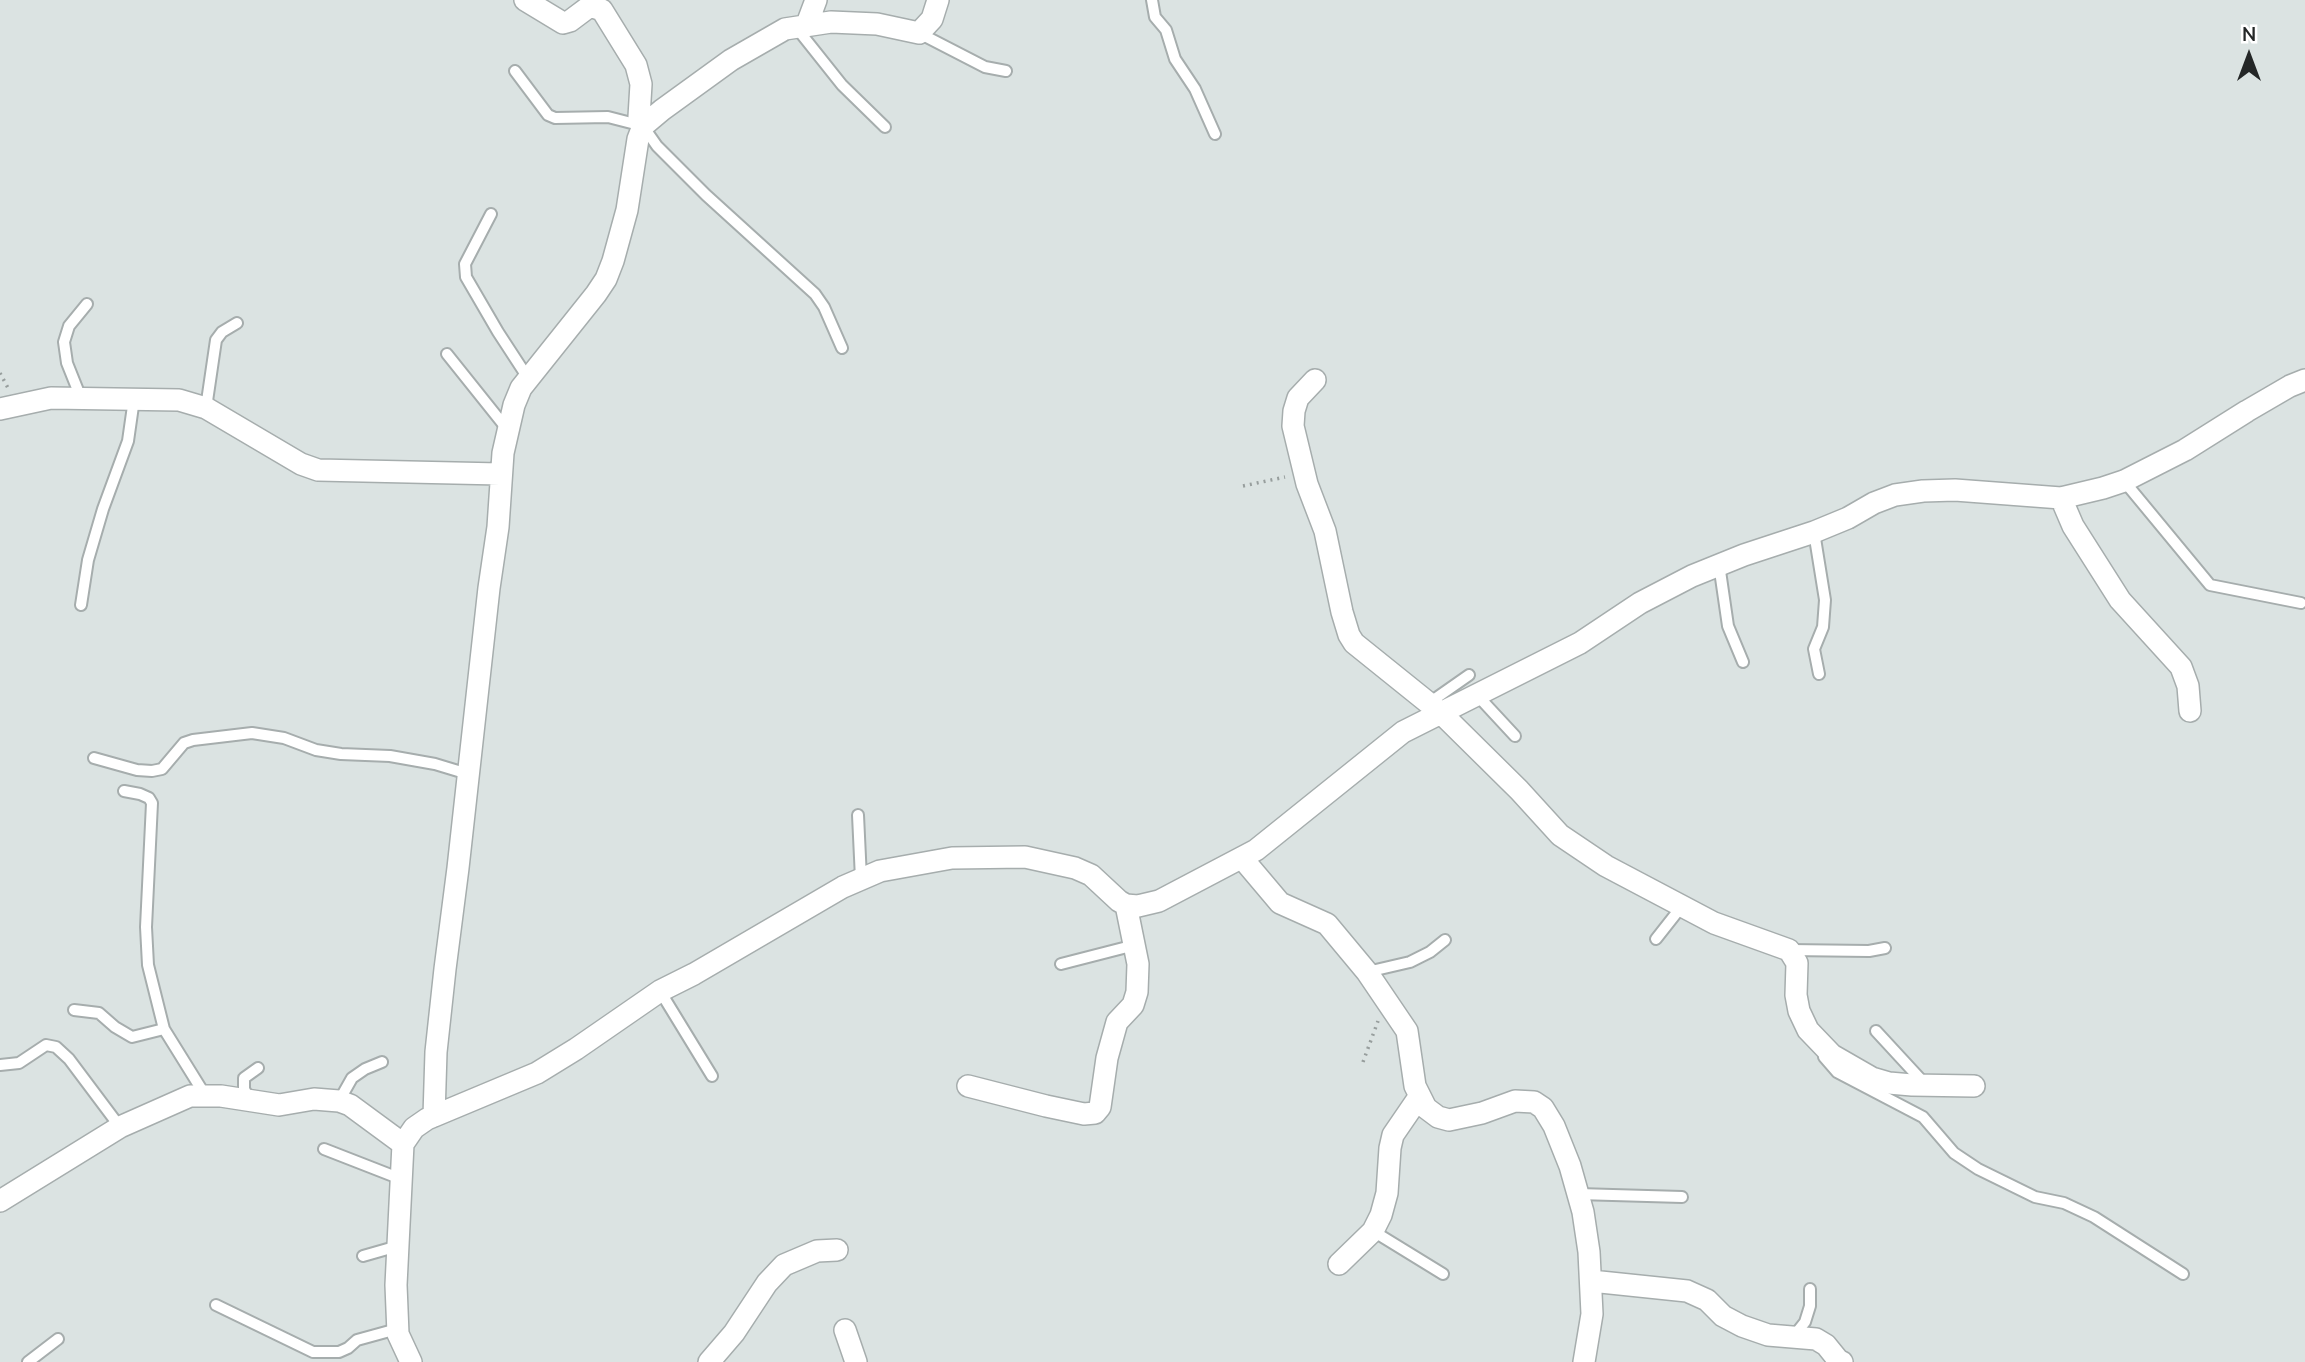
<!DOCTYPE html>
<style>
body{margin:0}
#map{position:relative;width:2305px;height:1362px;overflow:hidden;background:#dbe3e2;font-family:"Nunito Sans",sans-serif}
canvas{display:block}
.north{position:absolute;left:2214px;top:21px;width:70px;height:70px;-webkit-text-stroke:5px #fff;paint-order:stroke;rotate:0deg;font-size:19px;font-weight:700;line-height:28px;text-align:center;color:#242727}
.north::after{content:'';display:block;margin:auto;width:24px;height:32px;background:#242727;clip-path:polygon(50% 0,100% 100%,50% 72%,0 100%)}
</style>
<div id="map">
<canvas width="2305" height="1362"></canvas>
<div class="north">N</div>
</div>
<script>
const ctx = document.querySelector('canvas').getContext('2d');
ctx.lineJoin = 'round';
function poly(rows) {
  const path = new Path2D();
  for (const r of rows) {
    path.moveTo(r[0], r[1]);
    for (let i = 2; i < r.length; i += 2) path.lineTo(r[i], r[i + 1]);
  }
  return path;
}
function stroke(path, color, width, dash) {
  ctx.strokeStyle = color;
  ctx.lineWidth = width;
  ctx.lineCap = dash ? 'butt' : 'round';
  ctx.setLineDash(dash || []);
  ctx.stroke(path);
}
const lane = poly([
 [1152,0,1155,17,1166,30,1175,59,1195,89,1215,134],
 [795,26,842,85,885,127],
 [919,33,985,67,1006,71],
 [515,71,548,115,555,118,608,117,643,126,657,146,706,195,815,294,824,307,842,348],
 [491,214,465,264,466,277,498,332,528,378],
 [447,354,507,429],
 [81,398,67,363,64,342,69,326,87,304],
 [206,408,216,340,222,332,237,323],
 [2124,481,2210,585,2301,603],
 [1814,532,1825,600,1823,627,1814,649,1819,674],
 [1719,564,1728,626,1743,662],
 [81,605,88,560,103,509,128,441,134,399],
 [1477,695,1515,736],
 [1429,703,1469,675],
 [94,758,137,770,152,771,162,769,184,743,193,740,252,733,284,738,316,750,341,754,390,756,435,764,468,774],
 [124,791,140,794,149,798,152,803,146,927,148,965,164,1029],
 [858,815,861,879],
 [1656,939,1682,906],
 [1789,950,1869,951,1885,948],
 [1061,964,1135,945],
 [1367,972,1410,962,1430,952,1445,940],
 [660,991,712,1076],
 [74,1010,99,1013,115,1027,132,1037,164,1029,205,1095],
 [1876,1031,1924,1083],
 [1824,1057,1837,1072,1923,1117,1954,1153,1978,1169,2035,1197,2064,1203,2094,1217,2183,1274],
 [0,1065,19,1063,46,1045,56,1047,69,1059,120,1127],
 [250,1101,244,1089,244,1078,258,1068],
 [339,1101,352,1078,365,1069,382,1062],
 [324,1149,401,1179],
 [1578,1194,1682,1197],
 [1373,1231,1443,1274],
 [363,1256,398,1246],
 [216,1305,313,1352,339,1352,348,1348,357,1340,397,1329],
 [1793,1337,1805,1322,1810,1306,1810,1289],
 [28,1362,58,1339]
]);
const street = poly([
 [525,0,563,23,570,21,590,6,602,10,636,65,641,84,639,117,643,126],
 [807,24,816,0],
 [1315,380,1298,398,1294,411,1293,426,1307,484,1325,531,1342,612,1349,635,1354,643,1441,713,1519,790,1560,835,1606,866,1714,923,1789,950,1797,963,1796,995,1799,1011,1808,1030,1832,1055,1872,1078,1889,1083,1912,1085,1974,1086],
 [0,409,51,398,179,400,206,408,301,464,318,470,500,474],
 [2061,498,2073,526,2120,600,2181,667,2188,686,2190,711],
 [1242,858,1280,903,1327,924,1367,972,1407,1031,1415,1086,1426,1108,1438,1117,1449,1120,1482,1113,1515,1101,1534,1102,1543,1108,1554,1126,1570,1166,1583,1212,1589,1252,1592,1314,1584,1362],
 [968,1086,1046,1106,1084,1114,1095,1113,1100,1107,1107,1058,1117,1022,1133,1005,1137,992,1138,964,1126,905],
 [434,1116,436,1052,445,969,458,868,489,588,498,527,503,453,514,405,521,388,596,294,606,279,613,261,627,210,638,139,643,126,662,110,731,60,785,29,831,22,877,24,919,33,932,19,938,0],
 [0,1201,120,1127,190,1096,221,1096,279,1105,314,1099,339,1101,350,1105,403,1144],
 [1339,1264,1373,1231,1381,1215,1387,1193,1390,1148,1393,1135,1419,1097],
 [1591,1281,1687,1291,1707,1300,1723,1316,1742,1326,1768,1335,1816,1339,1826,1345,1839,1361,1842,1362],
 [845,1330,856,1362],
 [411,1362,398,1334,396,1285,403,1144,414,1128,427,1119,537,1073,576,1049,660,991,694,974,843,887,880,871,952,858,1025,857,1075,868,1091,875,1119,901,1126,905,1138,906,1159,901,1256,850,1403,732,1580,643,1640,603,1692,576,1744,555,1814,532,1848,518,1874,503,1895,495,1923,491,1955,490,2061,498,2103,488,2124,481,2185,450,2247,411,2290,386,2305,380],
 [709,1362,734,1333,767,1283,784,1265,817,1251,837,1250]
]);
stroke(lane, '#a6adad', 14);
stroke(street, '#a6adad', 24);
stroke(poly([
 [0,373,8,388],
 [1243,486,1285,477],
 [1363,1062,1378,1021]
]), '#979e9d', 3.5, [2, 5]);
stroke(lane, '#fff', 10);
stroke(street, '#fff', 21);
</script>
